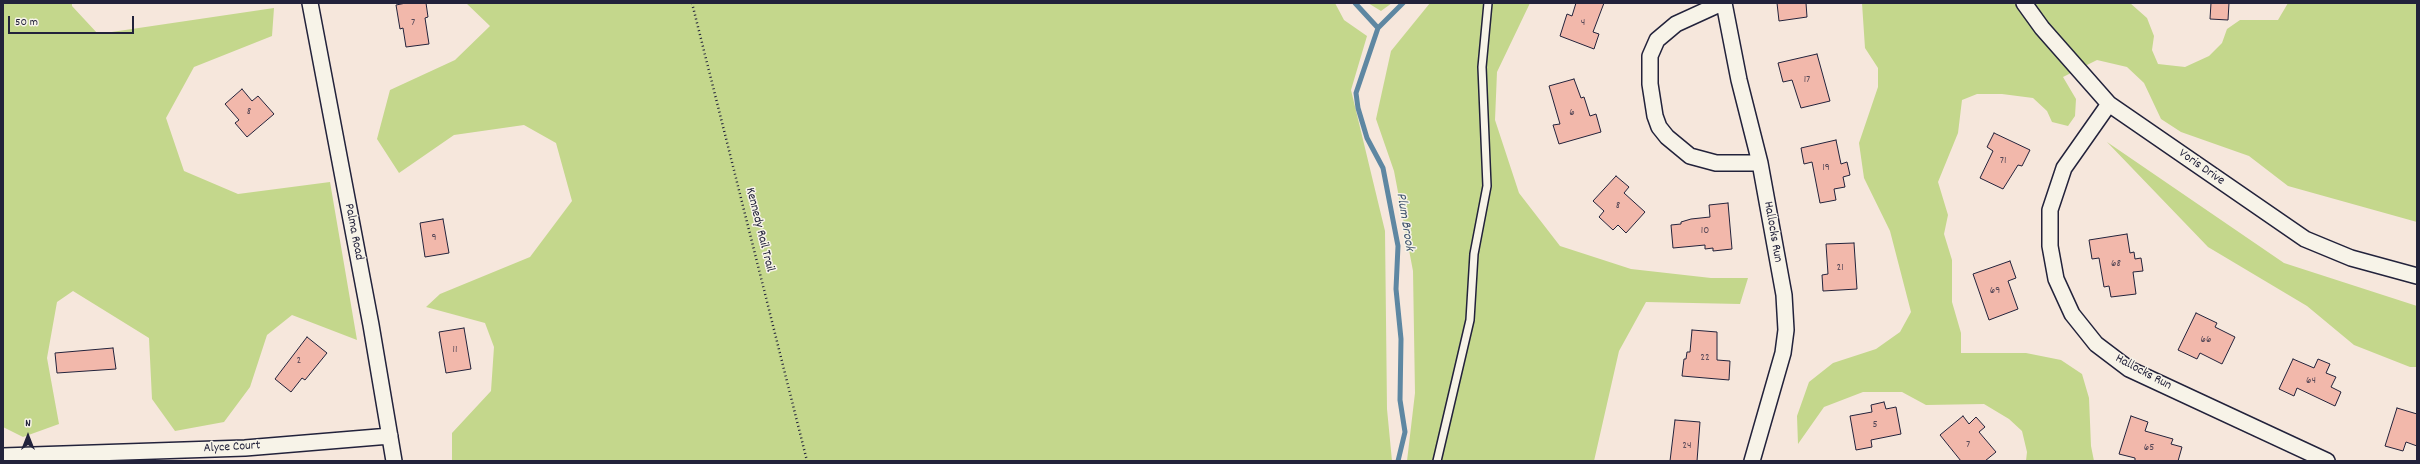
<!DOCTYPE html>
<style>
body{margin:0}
#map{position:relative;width:2420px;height:464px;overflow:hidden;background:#f6e7dc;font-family:Dekko,sans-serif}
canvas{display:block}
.frame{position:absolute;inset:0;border:4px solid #22223b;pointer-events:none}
.north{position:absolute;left:8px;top:416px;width:40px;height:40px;-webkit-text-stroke:3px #f7f3e8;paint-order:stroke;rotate:0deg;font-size:11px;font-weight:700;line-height:16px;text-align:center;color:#22223b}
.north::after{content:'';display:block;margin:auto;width:14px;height:18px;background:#22223b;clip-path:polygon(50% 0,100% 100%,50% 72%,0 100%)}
.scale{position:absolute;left:8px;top:16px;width:126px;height:18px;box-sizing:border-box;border:2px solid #22223b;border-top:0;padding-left:5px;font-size:12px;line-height:14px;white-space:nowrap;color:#22223b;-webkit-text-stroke:3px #f7f3e8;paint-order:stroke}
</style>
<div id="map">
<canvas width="2420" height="464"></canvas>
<div class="frame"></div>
<div class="north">N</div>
<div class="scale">50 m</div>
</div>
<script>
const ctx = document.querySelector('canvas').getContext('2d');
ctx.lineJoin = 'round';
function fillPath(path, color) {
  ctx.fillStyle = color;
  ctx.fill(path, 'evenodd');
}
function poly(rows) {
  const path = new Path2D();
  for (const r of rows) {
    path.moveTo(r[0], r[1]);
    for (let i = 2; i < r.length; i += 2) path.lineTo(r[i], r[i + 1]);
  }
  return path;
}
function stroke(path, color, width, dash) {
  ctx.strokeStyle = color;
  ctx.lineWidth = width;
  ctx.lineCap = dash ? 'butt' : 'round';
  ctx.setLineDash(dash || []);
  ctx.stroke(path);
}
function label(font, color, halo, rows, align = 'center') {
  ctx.font = font + ' Dekko,sans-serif';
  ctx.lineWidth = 3;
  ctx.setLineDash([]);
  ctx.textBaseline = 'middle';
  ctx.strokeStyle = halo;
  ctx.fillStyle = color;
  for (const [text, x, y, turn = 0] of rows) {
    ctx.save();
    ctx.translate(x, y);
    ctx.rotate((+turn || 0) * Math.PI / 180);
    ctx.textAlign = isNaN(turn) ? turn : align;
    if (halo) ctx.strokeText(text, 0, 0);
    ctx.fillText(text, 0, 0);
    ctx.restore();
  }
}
fillPath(poly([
 [3,3,72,3,72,6,98,34,274,8,272,36,194,67,166,118,184,171,238,194,330,182,357,340,292,315,267,335,250,387,224,422,175,431,152,399,149,338,73,291,57,302,47,358,59,424,23,437,3,427],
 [466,3,1335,3,1344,20,1367,36,1351,90,1385,231,1387,409,1392,461,452,461,452,433,491,391,494,347,485,323,426,307,440,294,530,257,572,201,556,143,524,125,454,135,399,173,377,139,390,90,455,60,490,26],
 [1368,3,1392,3,1381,11],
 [1430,3,1530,3,1497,72,1495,120,1519,193,1560,246,1631,269,1711,278,1748,278,1740,304,1646,302,1619,351,1594,461,1407,461,1415,393,1413,271,1394,171,1376,119,1391,51],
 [1862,3,2130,3,2147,18,2154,36,2152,50,2158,64,2185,67,2209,56,2222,43,2227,29,2240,20,2278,20,2288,3,2417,3,2417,222,2288,186,2249,156,2181,132,2161,119,2144,83,2127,67,2097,60,2063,77,2076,99,2075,116,2068,126,2052,122,2047,111,2033,98,2002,94,1977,94,1962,100,1958,133,1938,182,1948,215,1944,234,1952,260,1952,302,1961,333,1961,353,2026,353,2061,360,2082,374,2089,398,2091,446,2094,461,2026,461,2027,452,2022,431,2009,419,1984,404,1926,405,1902,392,1863,392,1824,407,1798,444,1797,416,1809,382,1833,363,1876,349,1900,332,1911,312,1890,231,1864,178,1859,143,1878,87,1878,68,1865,48],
 [2107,142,2284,263,2417,306,2417,367,2410,367,2354,345,2307,306,2208,247]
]), '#c4d78c');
stroke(poly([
 [1355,3,1378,28,1356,93,1358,108,1367,138,1383,168,1398,246,1396,289,1401,339,1400,400,1405,432,1398,461],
 [1378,28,1403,3]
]), '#5e87a2', 5);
const building = poly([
 [406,3,426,3,428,17,425,18,429,44,406,47,403,28,400,29,396,5,406,3],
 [1576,3,1604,3,1593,32,1599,34,1594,49,1560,36,1567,14,1572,16,1576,3],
 [1777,3,1806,3,1807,17,1779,21,1777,3],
 [2211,3,2229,3,2228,20,2210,19,2211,3],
 [1817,54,1830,101,1801,108,1792,80,1783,82,1778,63,1817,54],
 [1574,79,1581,98,1584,97,1590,116,1596,114,1601,132,1559,144,1553,125,1560,124,1549,86,1574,79],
 [242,89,252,101,258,96,274,114,247,137,235,123,239,120,225,104,242,89],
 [1994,133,2030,150,2022,166,2018,165,2003,189,1980,178,1993,151,1987,147,1994,133],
 [1836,140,1841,164,1847,162,1850,175,1843,177,1845,187,1834,189,1836,200,1820,203,1812,162,1804,164,1801,148,1836,140],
 [1616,176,1629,187,1624,193,1645,212,1626,233,1618,225,1613,230,1599,217,1604,211,1593,201,1616,176],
 [1728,203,1732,249,1713,251,1713,248,1705,249,1705,245,1673,248,1671,225,1681,224,1681,222,1691,219,1710,217,1709,205,1728,203],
 [443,219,449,253,425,257,420,223,443,219],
 [2127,234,2130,253,2134,252,2135,259,2141,258,2143,271,2133,272,2136,294,2111,297,2109,286,2104,287,2099,258,2092,259,2089,240,2127,234],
 [1854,243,1857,289,1823,291,1822,275,1828,274,1826,244,1854,243],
 [2010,261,2016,278,2008,281,2018,309,1989,320,1973,274,2010,261],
 [2196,313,2217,323,2215,327,2235,337,2222,364,2200,353,2197,359,2178,350,2196,313],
 [464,328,471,369,446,373,439,332,464,328],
 [1692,330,1717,332,1717,360,1730,361,1729,380,1682,376,1684,359,1686,359,1687,352,1690,352,1692,330],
 [307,337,327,353,305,380,302,378,291,392,275,379,307,337],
 [113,348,116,369,57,373,55,353,113,348],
 [2293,359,2314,368,2318,359,2330,364,2326,373,2336,377,2331,387,2341,392,2335,406,2297,388,2294,396,2279,389,2293,359],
 [1884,402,1886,409,1896,407,1901,434,1871,440,1872,447,1856,450,1850,416,1872,412,1871,405,1884,402],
 [2397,408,2417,414,2417,446,2406,442,2403,451,2385,446,2397,408],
 [1963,416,1969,424,1976,417,1985,427,1979,432,1996,452,1985,461,1961,461,1940,435,1963,416],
 [2131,416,2148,422,2145,431,2173,439,2171,444,2182,447,2178,461,2135,461,2135,458,2119,454,2131,416],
 [1675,420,1700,422,1697,461,1670,461,1675,420]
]);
fillPath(building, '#f2b8ab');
stroke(building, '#22223b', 1);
const lane = poly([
 [1437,461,1470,320,1474,254,1487,186,1482,67,1488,3]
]);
const street = poly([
 [310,3,371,325,394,461],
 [1722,3,1676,24,1657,40,1650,56,1650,84,1655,116,1659,127,1667,137,1690,156,1716,163,1760,163],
 [1724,3,1739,80,1760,163,1784,295,1786,330,1783,353,1752,461],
 [2024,3,2042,28,2109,104,2305,239,2351,258,2417,276],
 [2109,104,2064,168,2050,210,2050,246,2056,279,2072,314,2096,344,2129,369,2327,461],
 [3,456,245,448,390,436]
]);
stroke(lane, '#22223b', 10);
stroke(street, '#22223b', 18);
stroke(poly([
 [692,3,807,461]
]), '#22223b', 2.5, [1, 3]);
stroke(lane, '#f7f3e8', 7);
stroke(street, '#f7f3e8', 15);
label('11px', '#564857', null, [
 ["7",413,23],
 ["4",1583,23],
 ["17",1807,80],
 ["8",249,112],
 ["6",1572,113],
 ["71",2003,161],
 ["19",1826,168],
 ["8",1618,206],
 ["10",1705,231],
 ["9",434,238],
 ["68",2116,264],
 ["21",1840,268],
 ["69",1995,291],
 ["66",2206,340],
 ["11",455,350],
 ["22",1705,358],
 ["2",299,361],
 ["64",2311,381],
 ["5",1875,425],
 ["7",1968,445],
 ["24",1687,446],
 ["65",2149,448]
]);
label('13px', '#22223b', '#f7f3e8', [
 ["Voris Drive",2201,168,35],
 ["Kennedy Rail Trail",759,230,76],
 ["Palma Road",353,232,79],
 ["Hallocks Run",1772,232,80],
 ["Hallocks Run",2143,373,28],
 ["Alyce Court",232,448,-3]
]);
label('italic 14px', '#40546f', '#f7f3e8', [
 ["Plum Brook",1404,222,81]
]);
</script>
